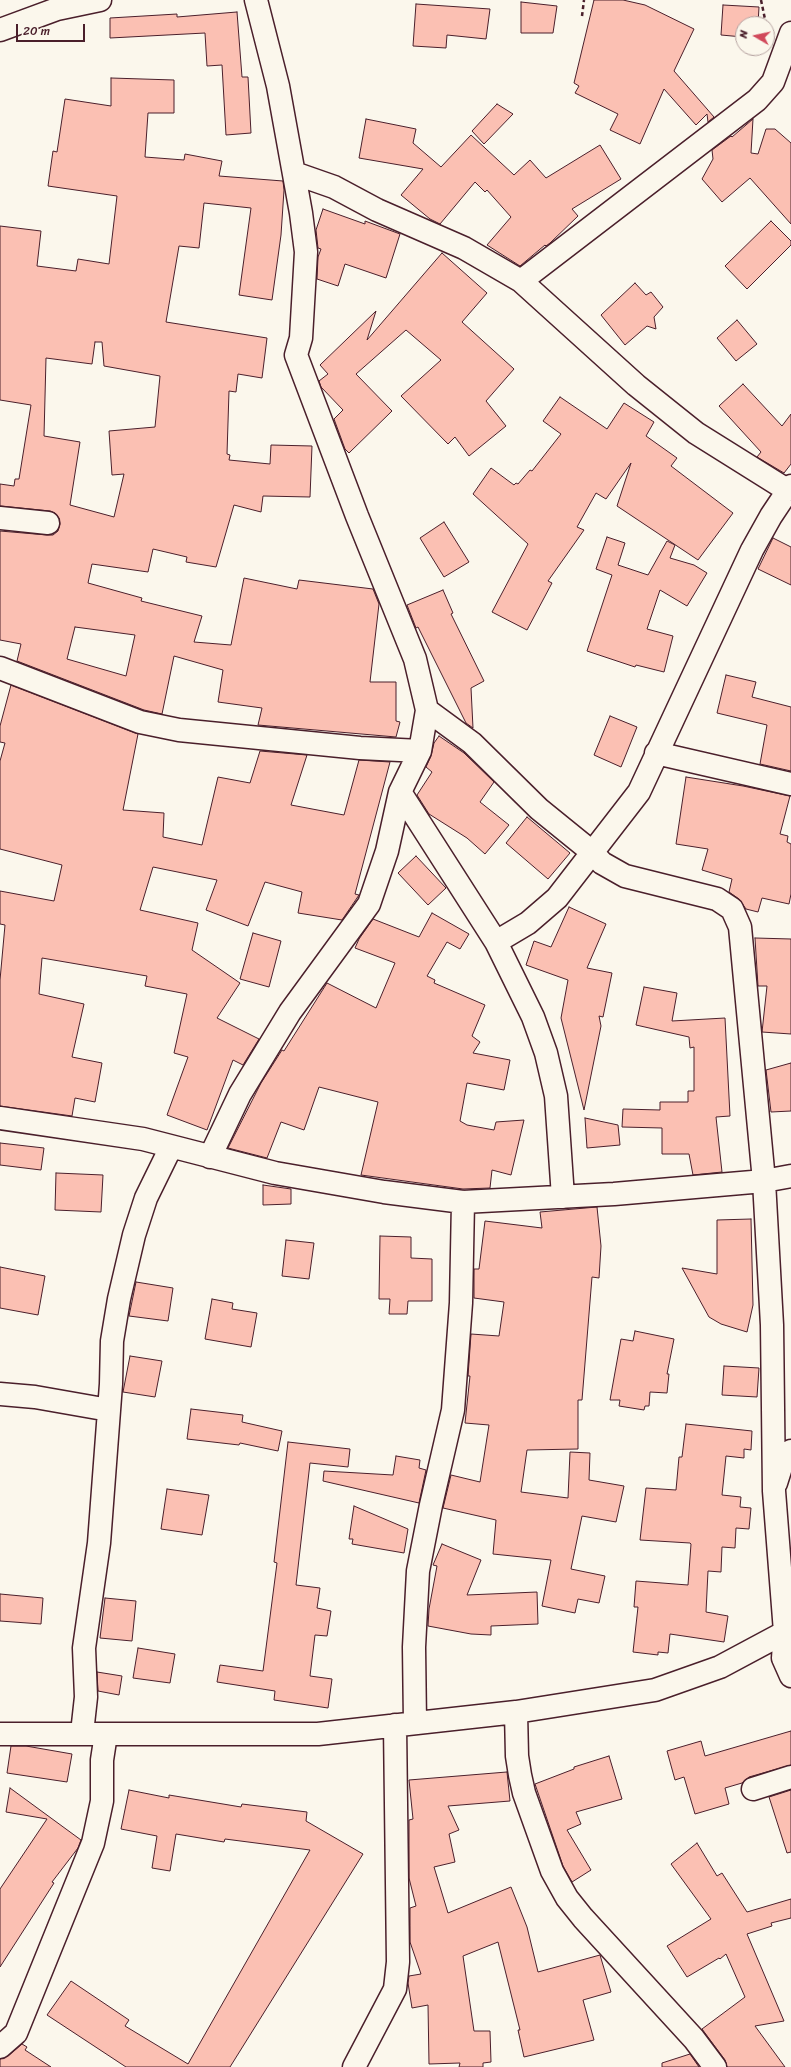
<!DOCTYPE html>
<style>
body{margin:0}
#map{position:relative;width:791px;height:2067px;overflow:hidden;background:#fbf7ec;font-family:Sriracha,sans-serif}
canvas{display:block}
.north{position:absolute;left:735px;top:16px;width:40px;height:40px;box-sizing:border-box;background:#fbf7ec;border:1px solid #b4a19f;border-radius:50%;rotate:279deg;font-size:11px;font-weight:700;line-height:16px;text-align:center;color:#4a1f2b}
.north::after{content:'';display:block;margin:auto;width:14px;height:18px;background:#d1495b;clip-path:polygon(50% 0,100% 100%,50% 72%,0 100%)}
.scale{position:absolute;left:16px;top:24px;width:69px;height:18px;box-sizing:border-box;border:2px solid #4a1f2b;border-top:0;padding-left:5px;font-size:12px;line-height:14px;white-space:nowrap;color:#4a1f2b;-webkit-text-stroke:3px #fbf7ec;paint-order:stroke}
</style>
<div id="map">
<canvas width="791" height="2067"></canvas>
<div class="north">N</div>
<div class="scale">20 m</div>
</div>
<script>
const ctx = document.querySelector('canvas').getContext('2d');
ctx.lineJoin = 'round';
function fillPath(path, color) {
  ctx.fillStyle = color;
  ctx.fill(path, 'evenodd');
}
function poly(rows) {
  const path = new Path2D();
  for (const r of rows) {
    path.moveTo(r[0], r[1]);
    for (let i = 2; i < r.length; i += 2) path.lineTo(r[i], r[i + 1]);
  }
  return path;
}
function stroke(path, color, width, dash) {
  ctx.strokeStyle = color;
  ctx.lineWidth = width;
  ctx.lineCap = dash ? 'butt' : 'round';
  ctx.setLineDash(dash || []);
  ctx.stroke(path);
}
const building = poly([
 [594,0,623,0,645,5,694,29,674,71,714,117,708,122,707,114,696,125,664,89,640,144,610,130,618,114,575,93,579,86,574,83,594,0],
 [521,2,557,6,553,33,521,33,521,2],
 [416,4,490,9,486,39,447,35,446,48,413,46,416,4],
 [723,5,759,7,758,24,743,24,743,37,721,35,723,5],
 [237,12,242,77,248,77,251,133,226,135,222,65,207,66,205,33,110,38,110,18,177,14,177,17,237,12],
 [111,78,174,80,174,113,148,113,145,157,184,160,185,154,222,161,219,176,283,181,284,190,281,235,272,300,239,295,251,208,204,203,199,248,179,246,166,322,267,338,262,378,238,374,236,392,229,391,227,454,230,455,229,460,270,464,271,445,312,446,310,497,263,496,261,512,234,505,216,567,186,562,187,557,153,549,148,572,92,564,88,583,142,598,141,601,202,616,194,642,231,645,244,578,297,589,299,580,373,589,379,604,370,682,396,682,396,721,400,722,396,737,258,725,262,708,218,702,223,670,174,656,162,714,144,710,17,661,21,644,0,640,0,531,47,535,53,535,58,531,60,524,59,518,55,513,50,511,0,506,0,484,14,486,15,479,19,479,31,405,0,400,0,226,41,231,37,266,76,271,78,259,109,264,117,196,48,186,53,151,57,152,65,99,111,106,111,78],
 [95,342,102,342,104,366,160,376,155,427,109,431,112,475,124,474,114,517,70,505,80,442,44,436,46,358,92,364,95,342],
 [75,627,135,635,126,676,67,659,75,627],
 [497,104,513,114,484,144,472,131,497,104],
 [366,119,416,129,413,143,441,167,471,135,514,175,530,160,546,178,600,145,621,179,572,209,578,216,550,243,546,246,545,245,520,266,487,245,511,217,487,190,485,192,475,182,440,224,430,219,401,195,423,169,359,158,366,119],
 [753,119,751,153,758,154,766,129,775,129,791,143,791,224,750,178,722,202,702,179,713,159,712,150,731,136,732,137,753,119],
 [323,209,365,224,365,221,400,234,386,278,345,264,338,286,317,279,318,257,321,249,318,248,316,230,323,209],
 [771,221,791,241,791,245,747,289,725,266,771,221],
 [442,253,487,293,462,322,514,369,486,401,506,426,469,456,455,437,448,444,401,396,441,360,406,330,356,374,392,411,349,453,345,449,334,419,343,410,321,387,319,381,328,374,320,365,376,311,367,340,442,253],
 [635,283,646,295,651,292,663,307,654,317,656,329,647,326,625,345,601,315,635,283],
 [737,320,757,344,736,361,717,338,737,320],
 [743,384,782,426,791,414,791,464,784,473,757,457,761,452,719,406,743,384],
 [560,397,607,429,624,403,654,422,646,436,677,458,671,466,733,513,698,560,617,506,631,463,606,499,596,493,577,527,584,530,548,581,552,583,527,630,492,612,528,544,473,494,491,468,514,485,516,483,518,484,530,470,532,471,561,434,543,421,560,397],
 [444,522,469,562,444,577,420,538,444,522],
 [607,537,625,543,618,565,648,575,667,541,675,545,670,558,694,565,707,573,687,606,660,590,647,629,673,636,664,672,636,665,635,667,587,651,612,575,596,569,607,537],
 [773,538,791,547,791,585,758,569,773,538],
 [443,590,453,613,451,614,484,681,471,688,473,728,466,723,418,627,416,628,407,605,443,590],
 [726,675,756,682,752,697,791,707,791,771,760,764,767,725,717,713,726,675],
 [11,685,138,734,123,810,164,813,163,837,202,845,218,777,250,783,260,751,307,755,291,805,344,815,359,760,390,762,355,894,359,895,342,920,298,913,302,892,265,882,248,926,206,910,217,880,153,867,140,910,198,923,192,950,240,983,217,1018,259,1039,243,1065,233,1060,207,1130,167,1115,188,1057,174,1053,187,994,145,986,147,976,42,958,39,994,84,1004,72,1057,102,1063,95,1102,75,1098,72,1116,0,1106,0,980,5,925,0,924,0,891,54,901,62,865,0,849,0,761,5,743,0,742,0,726,11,685],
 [610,716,637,727,621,767,594,755,610,716],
 [439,736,464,753,494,782,480,802,509,825,485,854,467,838,429,814,417,795,432,772,426,767,431,756,434,743,439,736],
 [686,777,743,786,790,796,780,834,788,836,787,842,791,844,791,894,789,904,762,898,758,912,746,909,739,899,729,892,732,879,702,870,708,849,676,844,686,777],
 [527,817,570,853,548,879,506,843,527,817],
 [416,856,446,888,428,905,398,873,416,856],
 [569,907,606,924,587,968,612,973,603,1017,599,1016,601,1026,584,1110,561,1018,568,980,526,965,534,941,551,947,569,907],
 [432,913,469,934,460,949,447,942,427,976,435,980,434,983,485,1005,472,1036,480,1042,473,1053,510,1060,504,1090,467,1083,460,1121,467,1125,494,1130,496,1122,524,1120,511,1175,492,1170,490,1188,463,1189,361,1175,378,1102,319,1087,304,1130,281,1122,267,1158,228,1148,261,1083,282,1050,284,1051,327,983,376,1008,395,963,355,948,359,939,373,919,419,937,432,913],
 [253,933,281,941,269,987,240,979,253,933],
 [755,938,791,939,791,1034,762,1032,767,986,758,986,755,938],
 [644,987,677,993,672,1021,725,1018,730,1116,716,1117,722,1172,693,1175,689,1154,662,1154,662,1128,622,1127,623,1109,660,1110,660,1102,688,1102,688,1091,694,1091,694,1047,690,1048,689,1037,636,1025,644,987],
 [791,1063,791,1111,771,1112,766,1070,791,1063],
 [585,1118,618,1125,620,1145,587,1148,585,1118],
 [0,1143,44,1148,41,1170,0,1165,0,1143],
 [56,1173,103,1175,101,1212,55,1210,56,1173],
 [263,1185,291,1189,291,1204,263,1205,263,1185],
 [597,1207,601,1246,599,1278,592,1277,582,1400,578,1400,578,1449,527,1450,521,1492,568,1498,570,1452,590,1453,589,1480,624,1486,616,1522,582,1516,571,1569,605,1576,599,1603,578,1599,575,1613,542,1606,551,1560,493,1554,496,1520,443,1508,451,1475,480,1482,489,1425,465,1423,470,1376,468,1376,471,1334,499,1336,504,1302,474,1298,474,1269,479,1269,485,1221,542,1228,540,1212,597,1207],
 [751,1219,753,1305,747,1332,721,1324,709,1317,682,1268,717,1274,717,1220,751,1219],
 [380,1236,411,1237,411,1258,432,1259,432,1301,408,1301,407,1314,389,1314,390,1299,379,1299,380,1236],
 [286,1240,314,1243,309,1279,282,1276,286,1240],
 [0,1267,45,1276,38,1315,0,1308,0,1267],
 [136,1282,173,1288,168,1321,129,1316,136,1282],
 [212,1299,233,1303,232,1309,257,1313,251,1347,205,1339,212,1299],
 [635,1331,674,1339,667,1374,669,1374,667,1393,650,1392,649,1406,645,1406,644,1410,619,1406,620,1400,610,1400,621,1339,633,1341,635,1331],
 [130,1356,162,1361,155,1397,123,1392,130,1356],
 [724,1366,759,1368,757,1397,722,1395,724,1366],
 [191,1409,243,1415,242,1422,282,1431,278,1451,240,1443,239,1445,187,1439,191,1409],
 [686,1424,752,1431,751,1450,744,1449,744,1458,726,1456,722,1495,741,1497,740,1507,751,1508,749,1529,736,1528,735,1548,722,1547,721,1572,708,1571,706,1612,728,1616,724,1642,670,1634,668,1653,658,1652,658,1655,633,1652,638,1607,634,1607,636,1581,688,1585,691,1544,690,1543,640,1540,646,1488,676,1490,679,1457,682,1457,686,1424],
 [288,1442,350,1449,348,1467,310,1463,296,1585,320,1588,317,1608,331,1611,327,1636,315,1635,310,1676,332,1679,328,1708,274,1700,275,1691,217,1682,220,1665,263,1671,277,1563,274,1562,288,1442],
 [396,1456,420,1460,419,1468,426,1470,419,1503,323,1481,324,1471,393,1475,396,1456],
 [167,1489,209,1495,202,1535,161,1529,167,1489],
 [354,1506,408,1529,404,1553,352,1544,353,1539,349,1539,354,1506],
 [442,1544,481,1560,467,1595,537,1592,538,1624,491,1626,491,1635,471,1634,428,1626,429,1609,437,1566,433,1565,442,1544],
 [0,1594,43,1598,41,1624,0,1621,0,1594],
 [105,1598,136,1601,132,1641,100,1638,105,1598],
 [138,1648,175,1654,170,1683,133,1678,138,1648],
 [97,1672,122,1676,119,1695,98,1691,97,1672],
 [791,1731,791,1765,749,1777,742,1783,725,1788,729,1804,695,1814,684,1777,675,1780,667,1751,701,1741,705,1756,791,1731],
 [11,1746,26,1746,72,1754,67,1782,7,1773,11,1746],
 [609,1756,622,1799,576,1812,581,1824,567,1830,591,1870,572,1882,563,1866,535,1784,574,1769,574,1767,609,1756],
 [507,1772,510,1801,448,1806,459,1830,449,1834,455,1862,434,1867,448,1913,511,1887,527,1927,538,1972,600,1955,611,1992,583,2000,594,2040,524,2057,518,2030,520,2030,498,1942,463,1956,474,2031,490,2031,491,2062,483,2063,483,2067,459,2067,460,2063,429,2064,428,2005,412,2008,408,1983,409,1976,421,1974,410,1942,410,1908,416,1906,409,1878,409,1820,413,1819,409,1780,507,1772],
 [10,1788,81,1840,78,1848,52,1882,54,1883,0,1967,0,1889,47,1819,6,1812,10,1788],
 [129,1790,169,1798,169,1795,241,1807,242,1804,307,1812,306,1821,363,1854,230,2067,126,2067,47,2015,71,1981,129,2020,125,2026,188,2064,310,1850,225,1839,224,1842,176,1834,170,1871,152,1868,157,1836,121,1829,129,1790],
 [791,1790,791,1852,787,1853,769,1797,791,1790],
 [697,1843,717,1876,722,1873,747,1912,791,1899,791,1918,771,1923,772,1926,747,1934,784,2021,755,2026,785,2067,727,2067,725,2060,702,2029,745,1997,726,1954,720,1959,719,1958,687,1977,667,1946,711,1919,671,1864,697,1843],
 [22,2044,27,2047,25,2050,51,2067,0,2067,0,2059,8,2056,22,2044],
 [690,2054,699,2067,662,2067,662,2063,690,2054]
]);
fillPath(building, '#fbc0b3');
stroke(building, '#4a1f2b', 1);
const minor = poly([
 [0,30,57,9,100,0],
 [294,173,334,187,377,210,464,248,521,281,636,385,696,433,787,490],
 [521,281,757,100,773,82,791,33],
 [0,518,48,523],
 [0,668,140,722,179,730,360,748,420,751],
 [427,710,472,743,539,809,592,852,602,863,625,876,717,899,732,909,740,927,764,1181,772,1325,774,1491,785,1632,783,1658,791,1676],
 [656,753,791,784],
 [400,792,496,942,533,1017,546,1053,556,1096,563,1197],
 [496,942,528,923,557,898,639,792,752,550,771,516,791,486],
 [0,1118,143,1139,275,1173,384,1192,463,1202,614,1194,764,1181,791,1176],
 [210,1157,240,1094,290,1012,369,904,387,851,400,792,420,751,427,710,415,659,357,516,296,355,301,338,306,252,301,213,278,86,256,0],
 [0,1394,35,1397,109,1410],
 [776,1483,781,1467,791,1451],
 [516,1712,517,1756,520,1775,524,1793,552,1871,567,1898,583,1918,694,2039,715,2067],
 [415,1723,414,1647,418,1571,431,1505,453,1410,461,1303,463,1202],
 [82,1733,86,1697,84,1648,99,1543,111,1384,112,1341,119,1299,134,1235,146,1198,171,1147],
 [0,1734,318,1734,516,1712,655,1690,720,1667,791,1629],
 [753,1789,791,1777],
 [0,2047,16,2033,93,1843,102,1801,102,1760,106,1734],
 [354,2067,395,1989,398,1962,395,1725]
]);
stroke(minor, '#4a1f2b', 25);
stroke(poly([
 [761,0,766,24],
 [582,16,584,0]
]), '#4a1f2b', 2.5, [4, 3]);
stroke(minor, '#fbf7ec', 22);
</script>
